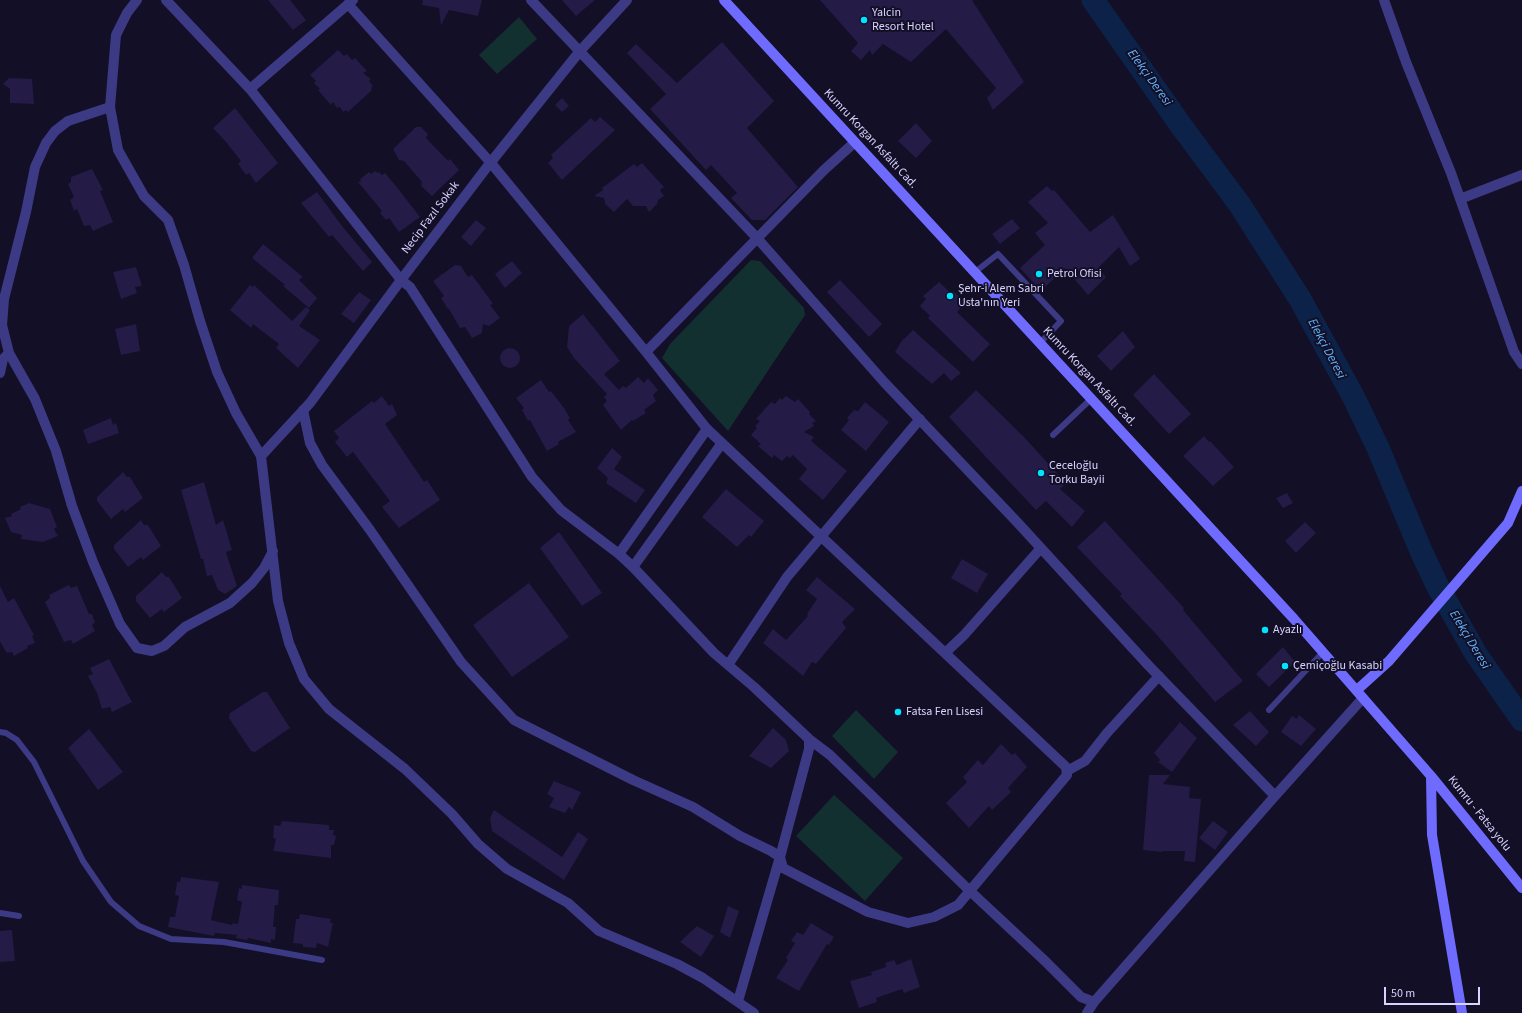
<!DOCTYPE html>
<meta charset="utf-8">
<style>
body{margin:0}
#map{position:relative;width:1522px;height:1013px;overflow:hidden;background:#130f26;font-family:"Source Sans 3",sans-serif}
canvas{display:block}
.scale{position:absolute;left:1384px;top:987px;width:96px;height:18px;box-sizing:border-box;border:2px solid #d9d4ff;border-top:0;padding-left:5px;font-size:12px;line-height:14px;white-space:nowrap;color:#d9d4ff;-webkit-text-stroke:3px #130f26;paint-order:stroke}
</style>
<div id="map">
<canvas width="1522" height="1013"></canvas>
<div class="scale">50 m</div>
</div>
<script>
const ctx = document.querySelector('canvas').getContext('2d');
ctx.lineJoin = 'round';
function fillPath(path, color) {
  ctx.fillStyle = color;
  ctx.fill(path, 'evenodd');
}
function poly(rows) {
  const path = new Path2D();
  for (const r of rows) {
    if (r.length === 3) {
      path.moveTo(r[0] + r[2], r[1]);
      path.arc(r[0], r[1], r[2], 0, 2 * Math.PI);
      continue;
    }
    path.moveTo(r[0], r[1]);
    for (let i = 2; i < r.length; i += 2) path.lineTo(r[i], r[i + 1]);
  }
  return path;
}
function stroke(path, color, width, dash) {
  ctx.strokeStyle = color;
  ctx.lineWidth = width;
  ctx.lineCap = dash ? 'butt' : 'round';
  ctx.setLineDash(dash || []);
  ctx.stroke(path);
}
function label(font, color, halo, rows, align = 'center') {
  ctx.font = font + ' "Source Sans 3",sans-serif';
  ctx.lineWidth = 4;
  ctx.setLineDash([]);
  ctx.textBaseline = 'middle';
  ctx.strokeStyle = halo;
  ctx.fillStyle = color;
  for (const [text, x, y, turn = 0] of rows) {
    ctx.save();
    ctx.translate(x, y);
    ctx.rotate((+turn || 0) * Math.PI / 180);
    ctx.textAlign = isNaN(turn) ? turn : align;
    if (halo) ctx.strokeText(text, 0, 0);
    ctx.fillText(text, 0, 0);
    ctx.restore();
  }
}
fillPath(poly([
 [519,17,537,39,497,74,479,55],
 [751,260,760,261,804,308,805,315,728,431,662,358,670,344],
 [856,710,898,752,874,779,832,736],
 [834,795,903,858,865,901,796,836]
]), '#12302f');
stroke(poly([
 [1093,0,1182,127,1240,205,1300,299,1354,398,1378,448,1421,551,1438,587,1476,654,1522,720]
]), '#0c2248', 23);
fillPath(poly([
 [268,0,290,0,306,20,293,30],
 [423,0,482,0,478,16,449,10,441,25,439,8,422,5],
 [562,0,595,0,576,16],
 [820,0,972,0,1024,82,993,110,987,98,996,88,946,29,911,62,883,44,872,55,870,50,861,60,851,51,858,43],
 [722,42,774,101,747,128,798,187,765,220,752,220,731,198,737,193,711,165,706,170,650,109,666,94,627,53,636,44,677,83],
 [338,50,344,56,347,54,352,60,355,58,367,71,363,73,371,79,369,81,373,86,371,88,372,90,348,112,346,110,343,112,340,107,337,108,333,102,331,105,318,90,320,89,314,83,316,81,310,75],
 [9,78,32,79,34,104,10,103,10,89,3,84],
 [562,98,569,106,562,112,555,105],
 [235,108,278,163,256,183,249,173,246,175,238,164,241,161,226,142,213,128],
 [600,117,615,130,562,180,548,163,553,158,551,155,591,118,595,122],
 [916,123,932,141,916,158,898,141],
 [416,127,421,127,428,134,426,138,448,161,450,159,459,170,432,196,421,186,422,182,404,161,399,160,393,149],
 [642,163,664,187,660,190,664,196,658,200,657,204,649,212,646,206,633,206,627,199,614,212,605,204,604,198,594,196,603,190,602,188,634,164,637,167],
 [92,169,103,190,100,191,113,222,93,231,90,225,84,226,77,209,74,211,70,200,74,197,68,184,71,182,71,177],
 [375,171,378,173,379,172,382,175,385,173,396,186,420,217,399,232,389,218,386,220,380,213,382,211,358,182,361,181,360,179,369,172,371,174],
 [1047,186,1052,191,1054,190,1090,232,1113,215,1140,259,1130,266,1119,247,1098,268,1106,277,1088,295,1065,268,1041,291,1020,268,1045,245,1035,233,1048,223,1028,202],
 [317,192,342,226,372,262,363,271,332,235,329,237,301,203],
 [1012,219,1020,228,1000,244,992,234],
 [476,220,486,228,471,246,461,237],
 [263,244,303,277,299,280,317,298,309,308,283,286,285,285,252,258],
 [512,261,522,273,505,288,495,274],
 [455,265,461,266,468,277,472,275,491,301,493,304,490,305,500,318,489,326,483,324,482,333,472,338,465,327,460,328,449,309,448,309,441,298,444,296,433,281],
 [136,267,142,286,135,287,137,293,121,299,113,272],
 [840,280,882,324,869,337,827,292],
 [939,282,952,294,954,292,966,302,957,312,990,344,973,362,928,318,930,316,920,306,926,299,923,296],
 [250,285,253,287,254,285,292,321,306,307,310,310,299,326,320,340,298,368,276,348,279,344,253,324,251,328,230,310],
 [359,292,371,300,354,323,341,314],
 [583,314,620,361,604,374,619,390,623,386,626,388,638,377,644,383,648,378,658,390,653,395,656,401,644,410,646,413,633,421,632,420,621,430,603,405,607,401,604,397,607,394,574,358,567,347,569,326],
 [136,324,140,351,121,355,115,329],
 [913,330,961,373,951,381,944,373,932,384,895,352,903,339,904,339],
 [1123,331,1135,347,1111,371,1097,356],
 [510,358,10],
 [1154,374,1191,414,1169,434,1133,395],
 [541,380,549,392,551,391,564,408,570,418,568,420,576,432,558,442,559,444,547,451,530,420,528,421,522,410,524,408,516,398],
 [976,390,1024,437,1066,483,1060,489,1085,511,1072,527,1046,501,1036,510,985,456,949,417],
 [382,396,389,406,392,404,397,415,385,424,424,482,427,480,440,500,399,528,382,507,390,501,353,452,347,457,335,442,339,438,334,431,372,401,374,403],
 [786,396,795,402,798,399,810,412,809,414,816,421,812,423,814,426,804,432,814,437,811,441,847,471,823,500,799,479,807,469,793,455,790,458,787,456,782,461,774,455,772,458,758,446,761,444,751,435,757,428,755,426,760,421,756,419,771,402,775,404,780,398,782,400],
 [865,402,889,422,866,451,841,430,849,420,847,418,854,410,858,411],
 [111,418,113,425,116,423,119,433,88,444,83,430],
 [1204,436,1209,442,1210,441,1234,467,1213,486,1183,456],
 [612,448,622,457,614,469,645,490,636,503,606,483,608,478,597,468],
 [123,472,127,477,130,477,143,498,125,512,123,509,111,519,97,501,97,497],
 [204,482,216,525,223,520,232,550,226,552,237,586,225,594,218,590,212,575,207,576,203,559,201,559,181,490],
 [726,489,764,521,751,537,749,535,737,547,702,517],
 [1287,493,1293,503,1283,508,1276,498],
 [29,503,50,509,57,527,54,529,58,536,43,542,21,539,22,535,11,532,5,518,12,516,11,514,21,509,20,507],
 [141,520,144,525,148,525,161,546,143,560,141,557,128,567,114,549,114,545],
 [1105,521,1184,608,1183,610,1243,681,1215,702,1156,634,1120,596,1122,594,1077,547],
 [1305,522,1316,533,1296,553,1285,541],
 [559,532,602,593,582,606,540,548],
 [962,559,988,574,977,593,951,578],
 [162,572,166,577,169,577,182,598,164,612,162,609,150,618,136,601,136,596],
 [817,577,855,609,842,622,846,628,816,664,812,662,803,676,763,643,773,629,786,640,808,616,807,614,817,599,806,590],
 [529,583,569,637,512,677,473,625],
 [69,585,71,588,77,586,89,614,92,614,95,622,92,625,95,631,73,644,71,640,64,642,45,602,50,598,49,595],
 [0,586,8,602,14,598,34,635,32,636,35,643,27,646,28,648,14,656,12,652,7,653,0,642],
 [1283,647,1295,662,1269,687,1256,674],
 [109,659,132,702,112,712,110,707,102,709,97,693,88,676,93,674,90,668],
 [263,692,267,692,290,728,255,752,251,751,229,718,230,713],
 [1250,711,1269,732,1256,746,1233,725],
 [1299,715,1316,729,1301,746,1281,732,1292,716,1297,719],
 [1180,722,1197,738,1172,772,1158,762,1160,760,1154,753],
 [773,728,786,740,789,751,771,768,749,756],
 [89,729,123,772,98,790,68,748],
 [1001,744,1012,755,1015,753,1027,767,1008,788,1011,792,992,810,989,806,969,828,946,803,967,782,963,777,978,760,983,765],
 [1149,775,1170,775,1163,784,1190,787,1189,798,1201,799,1195,862,1184,861,1185,851,1162,851,1162,852,1143,850],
 [554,781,581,792,572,810,569,807,565,813,549,807,554,798,547,794],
 [494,810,562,857,578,832,588,839,564,880,492,831,490,818],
 [282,821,329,825,329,830,334,830,333,835,336,836,334,845,331,845,331,858,273,851,276,839,273,838,274,825,280,826],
 [1213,821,1228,832,1215,850,1199,838],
 [181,877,219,882,211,920,232,925,233,923,238,924,242,902,237,900,239,888,242,889,242,885,279,890,278,905,275,905,273,927,276,927,275,940,271,939,271,943,248,938,247,940,236,938,237,935,215,933,214,936,168,927,170,917,175,917,179,896,175,895,177,882,180,882],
 [728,906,739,911,730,938,720,932],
 [300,914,331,919,330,923,333,923,328,947,317,943,316,948,303,947,303,944,293,943,296,919,299,919],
 [811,923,834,937,829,945,827,944,799,991,776,978,788,960,786,958,795,943,791,941,797,932,803,935],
 [697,926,714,936,701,957,680,942],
 [12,930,15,961,0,962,0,931],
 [911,959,920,987,904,993,902,989,876,998,877,1002,859,1008,850,981,872,975,871,972,886,967,885,963,894,960,897,965]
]), '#241b47');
stroke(poly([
 [975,272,998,254,1061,321,1040,343],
 [1053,435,1091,399],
 [1269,710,1323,652],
 [0,732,6,733,17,740,34,762,83,861,111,902,139,926,171,939,224,942,322,960],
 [0,913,19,916]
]), '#3d3a85', 6);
stroke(poly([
 [137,0,127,13,116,35,110,107,118,150,144,196,168,220,184,265,200,321,217,372,236,413,261,456,278,601,289,643,304,679,329,709,405,769,452,814,478,844,507,869,568,903,599,931,677,964,703,978,754,1013],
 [166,0,250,89,401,280,410,287,532,477,561,510,619,554,633,567,714,653,754,687,809,739,830,755,970,891,1045,961,1081,997,1094,1002],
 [531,0,757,238,884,382,1017,522,1149,666,1275,796],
 [1384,0,1406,62,1451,173,1514,352,1522,364],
 [250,89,353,0],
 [110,107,68,121,55,131,46,143,35,167,26,212,4,299,2,325,9,353,35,399,56,451,72,506,93,562,120,624,137,648,152,651,164,646,185,627,230,603,252,583,264,568,273,551],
 [1460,199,1522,175],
 [646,352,824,170,855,142],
 [0,373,3,359,9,353],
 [303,410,310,443,322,465,370,530,461,662,514,720,633,780,693,807,740,836,771,851,780,857,783,868,868,912,908,923,934,917,958,905,1067,775,1066,767,707,429,646,352,491,163,348,4],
 [261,456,310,403,401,280,487,167,580,51,627,0],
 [619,554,707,429],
 [633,567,722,443],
 [945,653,965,634,1041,548],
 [728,665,787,577,920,419],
 [1067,771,1085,761,1107,733,1159,676],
 [738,1001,780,857,809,749,809,739],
 [1087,1013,1094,1002,1275,796,1363,698]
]), '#3d3a85', 10);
stroke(poly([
 [724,0,1294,619,1431,776,1522,888],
 [1357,690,1389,661,1508,523,1522,491],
 [1431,776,1432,835,1462,1013]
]), '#6f6bff', 10);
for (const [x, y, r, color] of [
 [864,20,4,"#00e5ff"],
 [1039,274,4,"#00e5ff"],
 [950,296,4,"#00e5ff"],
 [1041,473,4,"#00e5ff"],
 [1265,630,4,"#00e5ff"],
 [1285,666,4,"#00e5ff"],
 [898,712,4,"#00e5ff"]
]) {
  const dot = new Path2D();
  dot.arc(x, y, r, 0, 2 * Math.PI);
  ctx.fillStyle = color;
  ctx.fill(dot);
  stroke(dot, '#130f26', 1.5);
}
label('12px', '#d9d4ff', '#130f26', [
 ["Yalcin",872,13],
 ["Resort Hotel",872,27],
 ["Petrol Ofisi",1047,274],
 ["Şehr-i Alem Sabri",958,289],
 ["Usta'nın Yeri",958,303],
 ["Ceceloğlu",1049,466],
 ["Torku Bayii",1049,480],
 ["Ayazlı",1273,630],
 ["Çemiçoğlu Kasabi",1293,666],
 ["Fatsa Fen Lisesi",906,712]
], 'left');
label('12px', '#d9d4ff', '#130f26', [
 ["Kumru Korgan Asfaltı Cad.",870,139,47],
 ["Necip Fazıl Sokak",431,218,-53],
 ["Kumru Korgan Asfaltı Cad.",1089,377,47],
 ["Kumru - Fatsa yolu",1479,814,51]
]);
label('italic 13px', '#62b6ff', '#130f26', [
 ["Elekçi Deresi",1149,78,54],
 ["Elekçi Deresi",1326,349,62],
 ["Elekçi Deresi",1469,640,59]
]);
</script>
